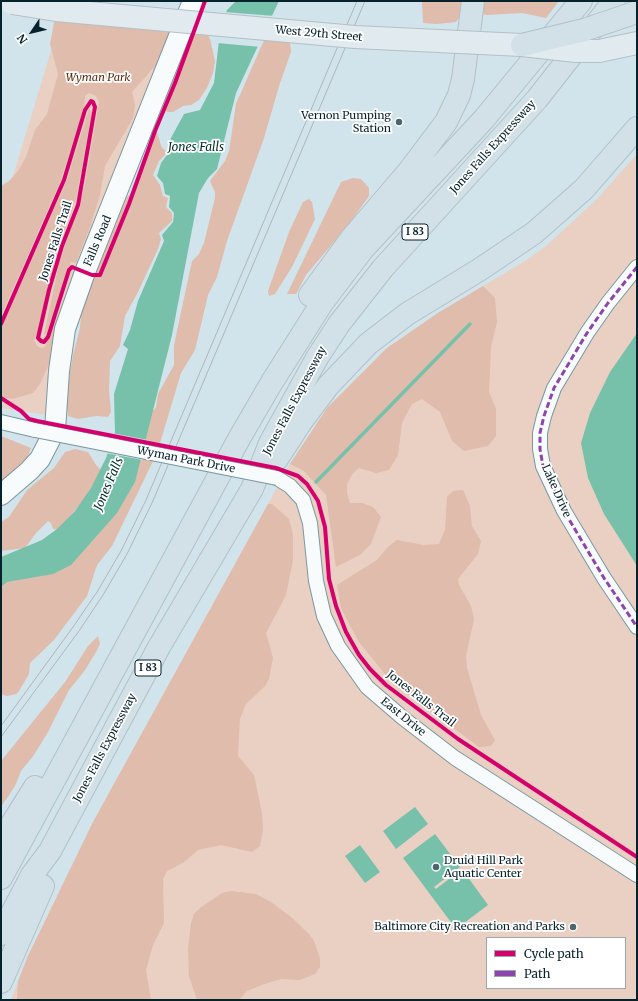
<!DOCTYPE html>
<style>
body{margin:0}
#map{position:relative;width:638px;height:1001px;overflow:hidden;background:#d1e3eb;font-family:Merriweather,serif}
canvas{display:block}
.frame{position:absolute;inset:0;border:2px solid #05222d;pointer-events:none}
.legend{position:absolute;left:486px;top:937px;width:140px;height:52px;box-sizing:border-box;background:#fff;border:1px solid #9ba7ab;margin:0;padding:5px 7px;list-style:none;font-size:12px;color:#05222d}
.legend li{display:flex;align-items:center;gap:8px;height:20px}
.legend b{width:20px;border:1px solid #9ba7ab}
.north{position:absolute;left:12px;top:12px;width:40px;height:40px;-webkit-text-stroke:3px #fff;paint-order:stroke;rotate:235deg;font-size:11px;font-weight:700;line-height:16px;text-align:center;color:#05222d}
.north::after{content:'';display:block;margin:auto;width:14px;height:18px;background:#05222d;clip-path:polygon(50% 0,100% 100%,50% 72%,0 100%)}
</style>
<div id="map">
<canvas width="638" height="1001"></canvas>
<div class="frame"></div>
<ul class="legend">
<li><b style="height:5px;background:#d6006c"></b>Cycle path</li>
<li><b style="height:5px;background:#8e44ad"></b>Path</li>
</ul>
<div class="north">N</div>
</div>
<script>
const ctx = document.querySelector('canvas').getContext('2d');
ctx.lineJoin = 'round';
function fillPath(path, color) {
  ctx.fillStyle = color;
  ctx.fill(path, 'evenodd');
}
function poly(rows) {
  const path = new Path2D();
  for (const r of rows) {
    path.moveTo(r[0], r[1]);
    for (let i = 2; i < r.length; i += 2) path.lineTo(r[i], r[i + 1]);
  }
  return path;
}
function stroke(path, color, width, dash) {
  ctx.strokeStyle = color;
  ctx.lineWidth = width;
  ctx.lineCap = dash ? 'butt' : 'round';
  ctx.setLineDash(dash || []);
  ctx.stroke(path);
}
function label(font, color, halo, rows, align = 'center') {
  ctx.font = font + ' Merriweather,serif';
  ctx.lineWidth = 3.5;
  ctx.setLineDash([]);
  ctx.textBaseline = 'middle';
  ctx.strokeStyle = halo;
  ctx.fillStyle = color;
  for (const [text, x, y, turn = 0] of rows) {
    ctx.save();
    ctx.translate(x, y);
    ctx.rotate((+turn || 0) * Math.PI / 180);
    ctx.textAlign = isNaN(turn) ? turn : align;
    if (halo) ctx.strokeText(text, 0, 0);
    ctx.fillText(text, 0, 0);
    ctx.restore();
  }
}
fillPath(poly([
 [60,21,174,31,47,415,1,408,1,216],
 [637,154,637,1000,11,1000,28,956,93,822,290,464,327,408,387,348,438,313,525,261,546,246,597,199],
 [487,938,625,938,625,988,487,988]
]), '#ead0c2');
fillPath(poly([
 [422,1,466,1,465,10,456,22,437,24,423,23],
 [478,1,559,1,546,18,522,13,487,15,475,13],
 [55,18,176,24,158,63,132,92,135,105,133,118,105,166,100,195,90,227,76,263,71,262,47,332,44,335,59,263,84,189,99,102,96,96,89,93,85,96,84,109,60,182,1,316,1,186,9,181,18,171,26,157,35,130,47,114,58,74,50,44],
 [190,25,206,31,210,39,215,61,213,73,207,88,199,100,191,105,183,106,173,112,168,112,161,107],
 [264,40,287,41,290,43,291,52,280,83,264,138,227,241,217,277,208,295,195,350,181,373,160,443,141,439,149,410,154,410,156,407,158,394,174,365,174,345,192,261,199,254,204,243,215,198,215,192,210,181,225,161,229,151,236,104],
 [89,109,92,112,76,199,57,253,39,330,34,340,37,346,41,348,45,347,57,317,53,355,40,384,33,393,13,399,2,397,1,329,68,177],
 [156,130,162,148,165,150,166,154,159,161,153,175,160,185,163,196,168,198,166,207,172,213,172,221,159,233,161,239,158,249,138,292,125,316,120,346,110,361,109,391,111,412,108,417,96,416,78,419,68,416,66,397,73,355,80,328,82,302,86,291,100,263,121,202,131,194,146,151],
 [353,178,361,179,369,188,369,196,349,224,306,275,296,294,287,294,341,182],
 [309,199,312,202,315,219,292,267,275,294,269,296,268,291,289,232,303,202],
 [483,286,495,298,497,322,491,347,489,392,496,409,496,436,488,446,464,451,452,441,440,412,422,399,412,404,402,423,398,455,389,470,376,473,359,468,353,473,347,484,347,493,350,503,362,503,373,507,381,517,371,544,360,555,336,567,326,495,304,471,290,464,327,408,387,348,438,313],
 [1,436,31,448,27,458,1,482],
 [75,449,88,452,96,465,106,474,58,530,53,529,51,523,48,521,36,533,25,548,1,551,1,522,9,517,27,490,54,468,65,452],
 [134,455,154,459,112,546,97,565,87,596,54,640,30,663,29,674,19,691,16,694,7,696,1,694,1,579,12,574],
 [463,490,470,506,472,526,481,541,478,554,458,579,459,585,471,606,474,619,466,656,467,668,481,715,495,740,491,746,479,747,405,692,384,673,359,642,348,622,341,608,337,585,377,560,388,547,397,540,424,545,439,544,445,530,447,497,453,491],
 [268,504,272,504,289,519,293,535,293,560,286,595,266,633,273,658,269,679,265,686,246,704,240,719,238,756,254,775,262,813,263,830,260,846,252,852,221,845,198,850,183,863,167,871,163,879,164,923,153,945,146,970,151,1000,17,1000,18,981,28,956,93,822],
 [98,636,100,644,96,652,85,670,69,690,48,732,34,755,21,771,15,786,1,807,1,761,65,682,88,646],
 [231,891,256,894,271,902,291,917,309,934,314,941,320,958,320,967,315,974,300,980,281,979,264,984,247,991,239,1000,197,1000,189,976,188,949,191,923,194,914,200,908,222,893]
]), '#dfbcab');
fillPath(poly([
 [236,1,279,1,236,93,217,169,208,178,199,193,172,335,135,482,117,513,71,565,53,574,7,582,1,587,1,557,42,540,57,529,75,511,91,488,106,458,115,432,114,394,128,349,123,345,130,330,138,301,164,241,162,235,173,222,174,213,169,207,170,196,165,194,163,183,157,176,161,163,167,155,171,138,184,114,200,110,214,83,220,32,227,10],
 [637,333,637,566,604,514,588,478,581,443,590,413,610,372],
 [415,807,428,824,396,849,383,831],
 [435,834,460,867,434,887,436,889,462,869,488,905,456,929,403,858],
 [360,845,380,872,365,883,345,856]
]), '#77c1ab');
fillPath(poly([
 [224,12,275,16,261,47,217,43,218,32],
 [112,433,148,440,143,460,105,453]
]), '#d1e3eb');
stroke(poly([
 [316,482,470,324]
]), '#77c1ab', 3.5);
const street = poly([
 [637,267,608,303,587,333,554,388,544,416,540,433,540,449,543,466,564,511,604,578,637,627],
 [1,422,35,430],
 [277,478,290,486,303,500,310,523,316,581,324,616,338,646,367,687,403,718,455,758,637,875]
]);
const secondary = poly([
 [1,495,29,471,40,459,55,430,59,371,65,329,85,272,193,1]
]);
const primary = poly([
 [599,51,637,43]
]);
const highway = poly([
 [310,295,351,239,409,171,446,122,459,95,463,79,473,1],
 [277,459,301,422,328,386,368,344,407,314,479,270,534,233,584,189,637,128],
 [1,841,35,787],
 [1,878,240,437,272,382,322,303,363,249,484,119,581,1],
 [1,934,32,875,50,851,159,647,252,489,270,443,317,358,339,324,383,268,537,99,614,1],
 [1,982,43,886]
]);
stroke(street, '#7897a1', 16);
stroke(secondary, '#7897a1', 22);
stroke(primary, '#b3c0c6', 24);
stroke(highway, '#b3c0c6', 24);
stroke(street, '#f8fbfc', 14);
stroke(secondary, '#f8fbfc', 20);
stroke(primary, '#e1ebef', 22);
stroke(highway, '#d2e0e7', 22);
stroke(poly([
 [1,726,73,627,97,592,121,551,146,500,357,1],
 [1,737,79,631,103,595,127,554,152,503,365,1]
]), '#b0b6b8', 1);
const streetBridge = poly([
 [35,430,277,478]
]);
const primaryBridge = poly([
 [12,3,56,10,355,37,522,45,576,51,599,51]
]);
const highwayBridge = poly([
 [522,45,584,30,637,12]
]);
stroke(streetBridge, '#7897a1', 16, []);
stroke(primaryBridge, '#b3c0c6', 24, []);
stroke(highwayBridge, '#b3c0c6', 24, []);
stroke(streetBridge, '#f8fbfc', 14);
stroke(primaryBridge, '#e1ebef', 22);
stroke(highwayBridge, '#d2e0e7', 22);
stroke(poly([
 [637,267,608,303,587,333,554,388,544,416,540,433,540,449,543,466,564,511,604,578,637,627]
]), '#8e44ad', 3, [6, 3]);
stroke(poly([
 [1,324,64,180,85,110,91,101,93,102,95,107,78,205,62,246,49,290,38,338,41,341,44,342,48,337,69,270,72,267,92,275,100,275,129,204,155,131,175,83,205,1],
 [1,398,21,411,29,419,37,421,276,468,298,476,307,484,318,501,325,527,329,579,336,606,346,632,359,655,370,669,386,685,458,739,637,857]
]), '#d6006c', 4);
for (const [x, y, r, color] of [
 [399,122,4,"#4c6670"],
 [436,867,4,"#4c6670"],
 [573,927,4,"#4c6670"]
]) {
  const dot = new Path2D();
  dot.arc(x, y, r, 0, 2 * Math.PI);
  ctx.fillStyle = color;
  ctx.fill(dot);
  stroke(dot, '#fff', 1.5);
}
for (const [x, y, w] of [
 [415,232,26],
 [148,668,26]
]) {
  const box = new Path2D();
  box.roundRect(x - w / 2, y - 8, w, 16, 3);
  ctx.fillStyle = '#fff';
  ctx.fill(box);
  stroke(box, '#05222d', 1);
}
label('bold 10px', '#05222d', null, [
 ["I 83",415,232],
 ["I 83",148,668]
]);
label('11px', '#05222d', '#fff', [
 ["West 29th Street",319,34,5],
 ["Jones Falls Expressway",493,147,-48],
 ["Jones Falls Trail",56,241,-72],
 ["Falls Road",98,241,-67],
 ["Jones Falls Expressway",295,401,-62],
 ["Wyman Park Drive",186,460,11],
 ["Lake Drive",556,491,66],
 ["Jones Falls Trail",421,699,38],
 ["East Drive",403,717,39],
 ["Jones Falls Expressway",105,748,-62]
]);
label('italic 11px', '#5b2a0e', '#fff', [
 ["Wyman Park",98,78]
]);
label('11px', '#05222d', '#fff', [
 ["Vernon Pumping",391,116],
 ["Station",391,129],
 ["Druid Hill Park",444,861,"left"],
 ["Aquatic Center",444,874,"left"],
 ["Baltimore City Recreation and Parks",565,927]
], 'right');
label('italic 12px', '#033123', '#fff', [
 ["Jones Falls",196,148],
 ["Jones Falls",109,484,-67]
]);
</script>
